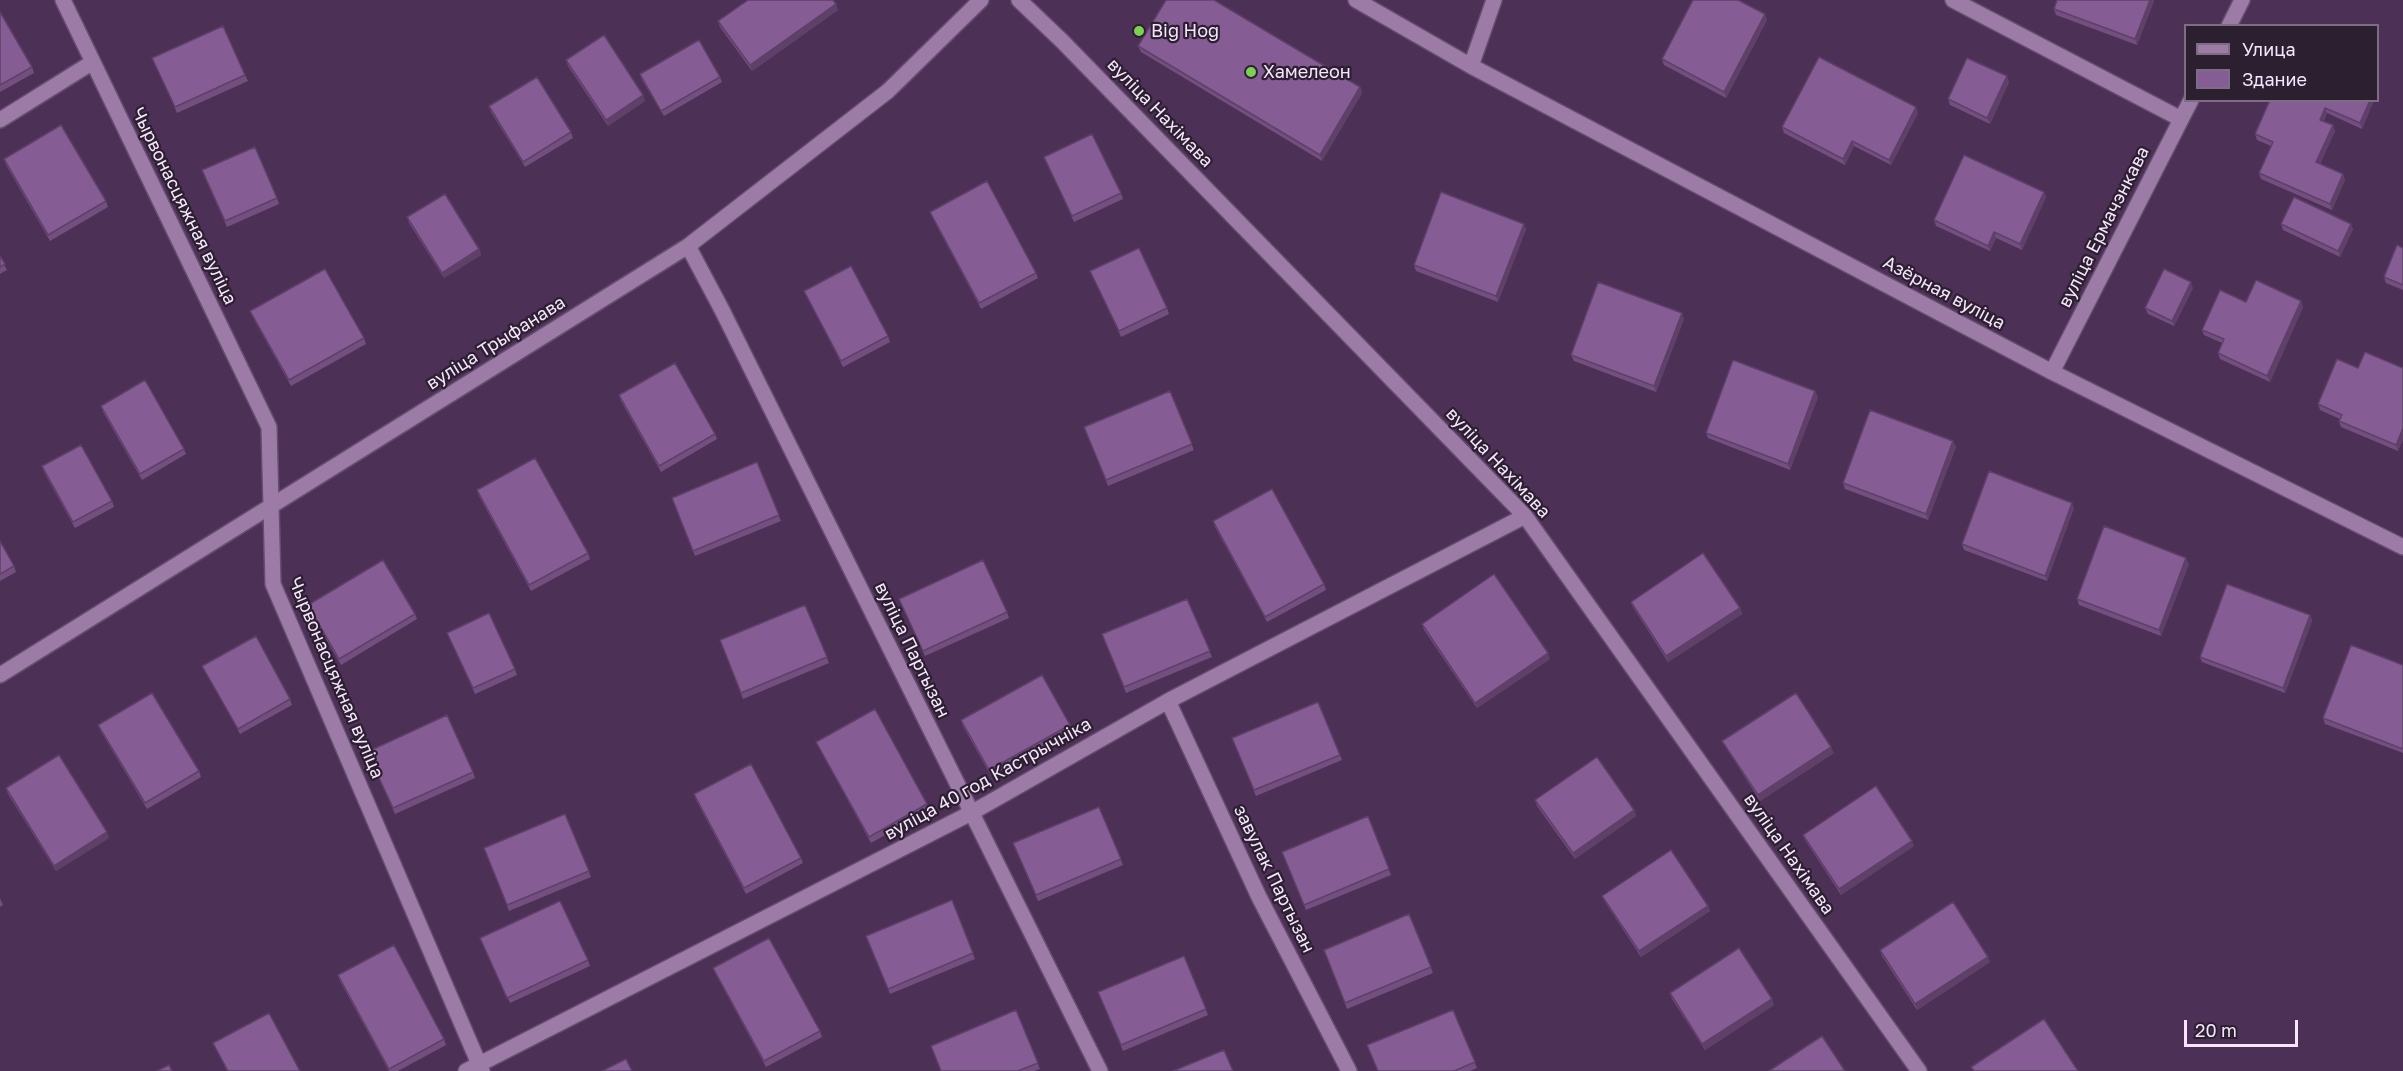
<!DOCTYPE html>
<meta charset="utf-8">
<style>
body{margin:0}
#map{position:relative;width:2403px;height:1071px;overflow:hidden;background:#4c3056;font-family:"Golos Text",sans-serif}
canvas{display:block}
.legend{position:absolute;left:2184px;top:24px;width:195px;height:78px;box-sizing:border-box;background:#2b1f30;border:2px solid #7c6e82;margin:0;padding:8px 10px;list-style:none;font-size:18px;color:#f6e5fd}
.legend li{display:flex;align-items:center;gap:12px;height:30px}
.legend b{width:30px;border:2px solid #7c6e82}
.scale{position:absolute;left:2184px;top:1020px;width:114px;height:27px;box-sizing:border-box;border:3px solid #f6e5fd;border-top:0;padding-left:8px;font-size:18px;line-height:21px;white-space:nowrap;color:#f6e5fd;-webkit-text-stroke:4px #2b1f30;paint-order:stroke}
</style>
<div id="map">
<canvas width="2403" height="1071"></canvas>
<ul class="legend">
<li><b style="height:8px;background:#9c7ca7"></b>Улица</li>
<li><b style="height:16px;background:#865c94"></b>Здание</li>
</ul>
<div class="scale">20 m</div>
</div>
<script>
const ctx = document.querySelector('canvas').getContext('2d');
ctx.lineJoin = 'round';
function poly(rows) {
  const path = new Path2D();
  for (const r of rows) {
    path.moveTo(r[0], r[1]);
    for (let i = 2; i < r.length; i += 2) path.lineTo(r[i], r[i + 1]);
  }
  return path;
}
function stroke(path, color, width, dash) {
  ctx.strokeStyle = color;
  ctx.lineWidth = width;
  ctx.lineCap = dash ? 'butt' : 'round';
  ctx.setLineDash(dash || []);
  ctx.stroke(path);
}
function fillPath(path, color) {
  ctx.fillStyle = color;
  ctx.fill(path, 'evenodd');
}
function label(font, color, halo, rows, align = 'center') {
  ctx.font = font + ' "Golos Text",sans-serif';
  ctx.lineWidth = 4.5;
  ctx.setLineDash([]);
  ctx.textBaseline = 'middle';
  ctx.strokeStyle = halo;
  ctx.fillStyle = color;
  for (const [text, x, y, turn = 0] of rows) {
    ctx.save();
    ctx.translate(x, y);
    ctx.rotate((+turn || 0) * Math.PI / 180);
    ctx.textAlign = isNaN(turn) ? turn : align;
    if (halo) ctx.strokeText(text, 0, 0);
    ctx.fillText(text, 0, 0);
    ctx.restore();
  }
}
const minor = poly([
 [63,0,269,427,273,584,482,1071],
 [1019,0,1062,41,1525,516,1919,1071],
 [1356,0,1471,66,2052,372,2403,547],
 [1953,0,2181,119],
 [2229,26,2242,0],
 [1471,66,1494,0],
 [0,120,93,62],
 [688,246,722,310,1100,1071],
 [2052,372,2191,100],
 [0,675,688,246,888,91,981,0],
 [1168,701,1259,897,1349,1071],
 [466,1071,971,813,1168,701,1525,516]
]);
stroke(minor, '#654d6d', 18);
stroke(minor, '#9c7ca7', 15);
fillPath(poly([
 [2057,0,2153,0,2154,1,2137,45,2056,15,2054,9],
 [836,4,838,10,752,71,720,27,718,21],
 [0,12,32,67,34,73,0,92],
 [1767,20,1726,98,1664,65,1662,59],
 [1138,46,1360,87,1362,93,1322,161,1141,52],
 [152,58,245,75,248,81,177,113],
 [566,60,645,101,608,126,568,66],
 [640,74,720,77,722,82,664,116,642,80],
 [2009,82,1990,124,1950,105,1948,99],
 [2270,100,2374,100,2362,129,2327,113,2324,121,2335,131,2320,164,2343,174,2345,180,2332,210,2261,179,2259,173,2271,146,2257,140,2255,134],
 [489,106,571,132,573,138,525,167,491,112],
 [1918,113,1891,165,1854,146,1845,165,1784,133,1782,127],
 [1044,157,1121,193,1123,199,1074,222],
 [4,159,106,201,108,207,50,241,6,165],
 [204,176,277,198,279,204,227,227],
 [2044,192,2046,197,2022,250,1996,238,1990,251,1936,226,1934,220],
 [930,212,1036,273,1038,278,981,309,932,217],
 [407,217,479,249,481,255,444,278,409,223],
 [2281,224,2353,229,2340,257,2283,230],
 [1526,229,1498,302,1416,271,1414,265],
 [2403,248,2403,290,2386,283,2384,277],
 [0,256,7,270,0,274],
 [1090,271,1167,308,1169,314,1121,337],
 [2193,288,2174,326,2148,314,2145,308],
 [804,291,888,336,890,342,843,367],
 [2301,301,2303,307,2270,382,2220,359,2218,353,2222,343,2204,335,2202,330,2246,302],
 [250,311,364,338,366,344,291,386,252,316],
 [1684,319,1656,392,1574,361,1571,355],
 [2358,368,2403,368,2403,439,2398,451,2341,427,2339,421,2340,419,2320,410,2318,404],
 [1170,391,1194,450,1108,486,1084,427],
 [619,395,715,434,717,439,661,472,621,401],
 [1818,397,1790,470,1708,438,1706,433],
 [101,406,184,449,186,454,142,480,103,412],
 [1953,441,1956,447,1928,520,1845,489,1843,483],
 [757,462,781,521,695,556,672,498],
 [42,466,112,501,114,507,75,528,44,472],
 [477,490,588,553,590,559,531,591,479,496],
 [2074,508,2047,581,1964,550,1962,544],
 [1213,521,1324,584,1326,590,1267,622,1215,527],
 [0,541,14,566,16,572,0,581],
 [2189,564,2161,636,2079,605,2077,599],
 [899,599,1007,612,1009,618,925,656],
 [1187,599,1212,657,1126,693,1102,634],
 [1631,602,1740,608,1742,614,1668,662,1633,607],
 [308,605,415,614,417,619,341,665,310,611],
 [805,605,829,663,743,699,720,640],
 [2310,615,2312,621,2285,693,2202,662,2200,657],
 [1422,624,1550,659,1477,708,1424,630],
 [447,633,515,669,517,675,475,694],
 [2403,665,2403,753,2325,724,2323,718],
 [202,666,290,699,292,705,240,734,205,671],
 [1318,702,1342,760,1256,796,1232,738],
 [961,720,1070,725,1072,731,991,776,963,726],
 [98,725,199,771,201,777,147,809,100,730],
 [1722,741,1834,753,1760,801,1725,746],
 [816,742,927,804,930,810,871,843,819,748],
 [367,752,473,772,475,778,395,814],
 [6,788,109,838,56,871,8,794],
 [694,794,801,858,803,863,746,894,696,800],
 [1535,800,1634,810,1636,816,1575,859,1537,806],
 [1099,807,1123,865,1038,901,1013,843],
 [565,814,591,877,509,911,484,848],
 [1368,816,1391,875,1306,910,1282,852],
 [1803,835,1914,846,1841,895,1805,840],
 [1602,896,1708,906,1710,911,1641,957,1605,902],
 [0,898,3,905,0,907],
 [952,900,975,959,890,994,866,936],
 [1409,914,1433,973,1347,1009,1324,950],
 [480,938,588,960,590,966,510,1003],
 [1880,950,1988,957,1990,962,1917,1010,1882,956],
 [1184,956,1208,1015,1123,1051,1098,992],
 [713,968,820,1031,822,1037,766,1067,715,973],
 [338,975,444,1039,446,1045,398,1071,389,1071,340,981],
 [1670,993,1774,1005,1705,1050,1672,999],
 [1016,1010,1040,1069,1034,1071,941,1071],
 [1453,1010,1477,1068,1470,1071,1378,1071],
 [213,1043,300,1071,227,1071]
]), '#734f7f');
fillPath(poly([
 [2150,0,2153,0,2154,1,2137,45,2135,39],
 [836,4,838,10,752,71,750,65],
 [1765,14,1767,20,1726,98,1724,92],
 [2007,76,2009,82,1990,124,1987,118],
 [1360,87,1362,93,1322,161,1320,155],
 [643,95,645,101,608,126,606,120],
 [2370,100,2374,100,2362,129,2360,123],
 [1916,107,1918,113,1891,165,1889,160],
 [2325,108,2327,113,2322,125,2320,120],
 [2333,125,2335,131,2318,168,2316,162],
 [1852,141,1854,146,1845,165,1843,159],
 [2343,174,2345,180,2332,210,2330,204],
 [2044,192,2046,197,2022,250,2020,244],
 [1524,224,1526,229,1498,302,1496,296],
 [2351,224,2353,229,2340,257,2338,251],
 [1994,232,1996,238,1990,251,1988,246],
 [479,249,481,255,444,278,442,273],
 [2191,282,2193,288,2174,326,2172,321],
 [2301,301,2303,307,2270,382,2267,376],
 [1682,313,1684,319,1656,392,1654,386],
 [1815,391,1818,397,1790,470,1788,464],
 [2403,428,2403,439,2398,451,2396,445],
 [1953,441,1956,447,1928,520,1926,514],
 [2072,503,2074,508,2047,581,2045,576],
 [2186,558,2189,564,2161,636,2159,630],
 [1740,608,1742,614,1668,662,1666,656],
 [2310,615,2312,621,2285,693,2283,688],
 [1548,653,1550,659,1477,708,1475,703],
 [1831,747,1834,753,1760,801,1758,795],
 [1634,810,1636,816,1575,859,1573,853],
 [107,832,109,838,56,871,54,866],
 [1912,841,1914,846,1841,895,1839,889],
 [1708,906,1710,911,1641,957,1639,951],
 [1988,957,1990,962,1917,1010,1915,1004],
 [1772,999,1774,1005,1705,1050,1702,1044]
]), '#5e4068');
const building = poly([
 [748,0,833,0,836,4,750,65,718,21,748,0],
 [1166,0,1214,0,1360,87,1320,155,1138,46,1166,0],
 [1693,0,1738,0,1765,14,1724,92,1662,59,1693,0],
 [2057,0,2150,0,2135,39,2054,9,2057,0],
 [0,12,32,67,0,85,0,12],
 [223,26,245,75,175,107,152,58,223,26],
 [604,35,643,95,606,120,566,60,604,35],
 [699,40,720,77,661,111,640,74,699,40],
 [1819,57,1916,107,1889,160,1852,141,1843,159,1782,127,1819,57],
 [1967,58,2007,76,1987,118,1948,99,1967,58],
 [537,77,571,132,523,162,489,106,537,77],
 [2270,100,2370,100,2360,123,2325,108,2320,120,2333,125,2316,162,2343,174,2330,204,2259,173,2273,142,2255,134,2270,100],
 [61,125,106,201,48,235,4,159,61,125],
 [1092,134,1121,193,1072,216,1044,157,1092,134],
 [255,147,277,198,225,221,202,170,255,147],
 [1964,155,2044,192,2020,244,1994,232,1988,246,1934,220,1964,155],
 [987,181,1036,273,979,303,930,212,987,181],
 [1441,192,1524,224,1496,296,1414,265,1441,192],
 [445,194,479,249,442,273,407,217,445,194],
 [2294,197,2351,224,2338,251,2281,224,2294,197],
 [2397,245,2403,248,2403,285,2384,277,2397,245],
 [1139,248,1167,308,1119,331,1090,271,1139,248],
 [0,256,5,264,0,267,0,256],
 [851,266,888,336,841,361,804,291,851,266],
 [325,269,364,338,289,380,250,311,325,269],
 [2164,269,2191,282,2172,321,2145,308,2164,269],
 [2256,280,2301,301,2267,376,2218,353,2224,339,2202,330,2220,290,2246,302,2256,280],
 [1598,282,1682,313,1654,386,1571,355,1598,282],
 [2365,352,2403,368,2403,428,2396,445,2339,421,2342,415,2318,404,2337,359,2358,368,2365,352],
 [1733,360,1815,391,1788,464,1706,433,1733,360],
 [675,363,715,434,659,466,619,395,675,363],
 [145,380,184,449,140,474,101,406,145,380],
 [1170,391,1192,444,1106,480,1084,427,1170,391],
 [1870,410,1953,441,1926,514,1843,483,1870,410],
 [81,445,112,501,73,522,42,466,81,445],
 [535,458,588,553,529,585,477,490,535,458],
 [757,462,779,515,693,551,672,498,757,462],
 [1989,471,2072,503,2045,576,1962,544,1989,471],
 [1272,489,1324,584,1265,617,1213,521,1272,489],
 [2104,526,2186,558,2159,630,2077,599,2104,526],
 [0,541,14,566,0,574,0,541],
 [1703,553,1740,608,1666,656,1631,602,1703,553],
 [383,560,415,614,339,659,308,605,383,560],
 [983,560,1007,612,923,651,899,599,983,560],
 [1494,574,1548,653,1475,703,1422,624,1494,574],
 [2227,584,2310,615,2283,688,2200,657,2227,584],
 [1187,599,1210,651,1124,687,1102,634,1187,599],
 [805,605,827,657,741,693,720,640,805,605],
 [489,613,515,669,473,688,447,633,489,613],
 [256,636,290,699,238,729,202,666,256,636],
 [2351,645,2403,665,2403,749,2323,718,2351,645],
 [1042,675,1070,725,989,770,961,720,1042,675],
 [152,693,199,771,145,803,98,725,152,693],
 [1796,693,1831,747,1758,795,1722,741,1796,693],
 [1318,702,1340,755,1254,790,1232,738,1318,702],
 [875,709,927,804,869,837,816,742,875,709],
 [447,715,473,772,393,808,367,752,447,715],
 [59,755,107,832,54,866,6,788,59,755],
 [1597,757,1634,810,1573,853,1535,800,1597,757],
 [751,764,801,858,744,888,694,794,751,764],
 [1876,786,1912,841,1839,889,1803,835,1876,786],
 [1099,807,1121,859,1036,895,1013,843,1099,807],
 [565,814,589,871,507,905,484,848,565,814],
 [1368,816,1389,869,1304,905,1282,852,1368,816],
 [1671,850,1708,906,1639,951,1602,896,1671,850],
 [952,900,973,953,888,989,866,936,952,900],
 [560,901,588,960,507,998,480,938,560,901],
 [1953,902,1988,957,1915,1004,1880,950,1953,902],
 [1409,914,1431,967,1345,1003,1324,950,1409,914],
 [769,938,820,1031,764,1061,713,968,769,938],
 [394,945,444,1039,389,1069,338,975,394,945],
 [1739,948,1772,999,1702,1044,1670,993,1739,948],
 [1184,956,1206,1009,1121,1045,1098,992,1184,956],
 [1016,1010,1038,1063,1018,1071,941,1071,931,1046,1016,1010],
 [1453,1010,1475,1062,1454,1071,1378,1071,1367,1045,1453,1010],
 [269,1013,300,1071,228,1071,213,1043,269,1013],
 [2044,1019,2078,1071,1974,1071,1971,1067,2044,1019],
 [1822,1036,1845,1071,1769,1071,1822,1036],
 [1224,1050,1233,1071,1173,1071,1224,1050],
 [626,1059,632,1071,602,1071,626,1059],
 [169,1065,172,1071,157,1071,169,1065]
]);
fillPath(building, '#865c94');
stroke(building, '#5e4068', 1.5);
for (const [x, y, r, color] of [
 [1139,31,6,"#7cd154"],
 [1251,72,6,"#7cd154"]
]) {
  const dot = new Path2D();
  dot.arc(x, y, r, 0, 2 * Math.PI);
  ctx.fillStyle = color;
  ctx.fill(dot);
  stroke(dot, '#2b1f30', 2);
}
label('18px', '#f6e5fd', '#2b1f30', [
 ["Big Hog",1151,31],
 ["Хамелеон",1263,72]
], 'left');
label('18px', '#f6e5fd', '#2b1f30', [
 ["вуліца Нахімава",1160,113,46],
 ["Чырвонасцяжная вуліца",184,206,64],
 ["вуліца Ермачэнкава",2104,227,-63],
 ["Азёрная вуліца",1944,293,28],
 ["вуліца Трыфанава",496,343,-32],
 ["вуліца Нахімава",1498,463,47],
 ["вуліца Партызан",912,650,64],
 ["Чырвонасцяжная вуліца",336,678,67],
 ["вуліца 40 год Кастрычніка",988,779,-29],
 ["вуліца Нахімава",1789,854,55],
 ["завулак Партызан",1274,879,64]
]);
</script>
